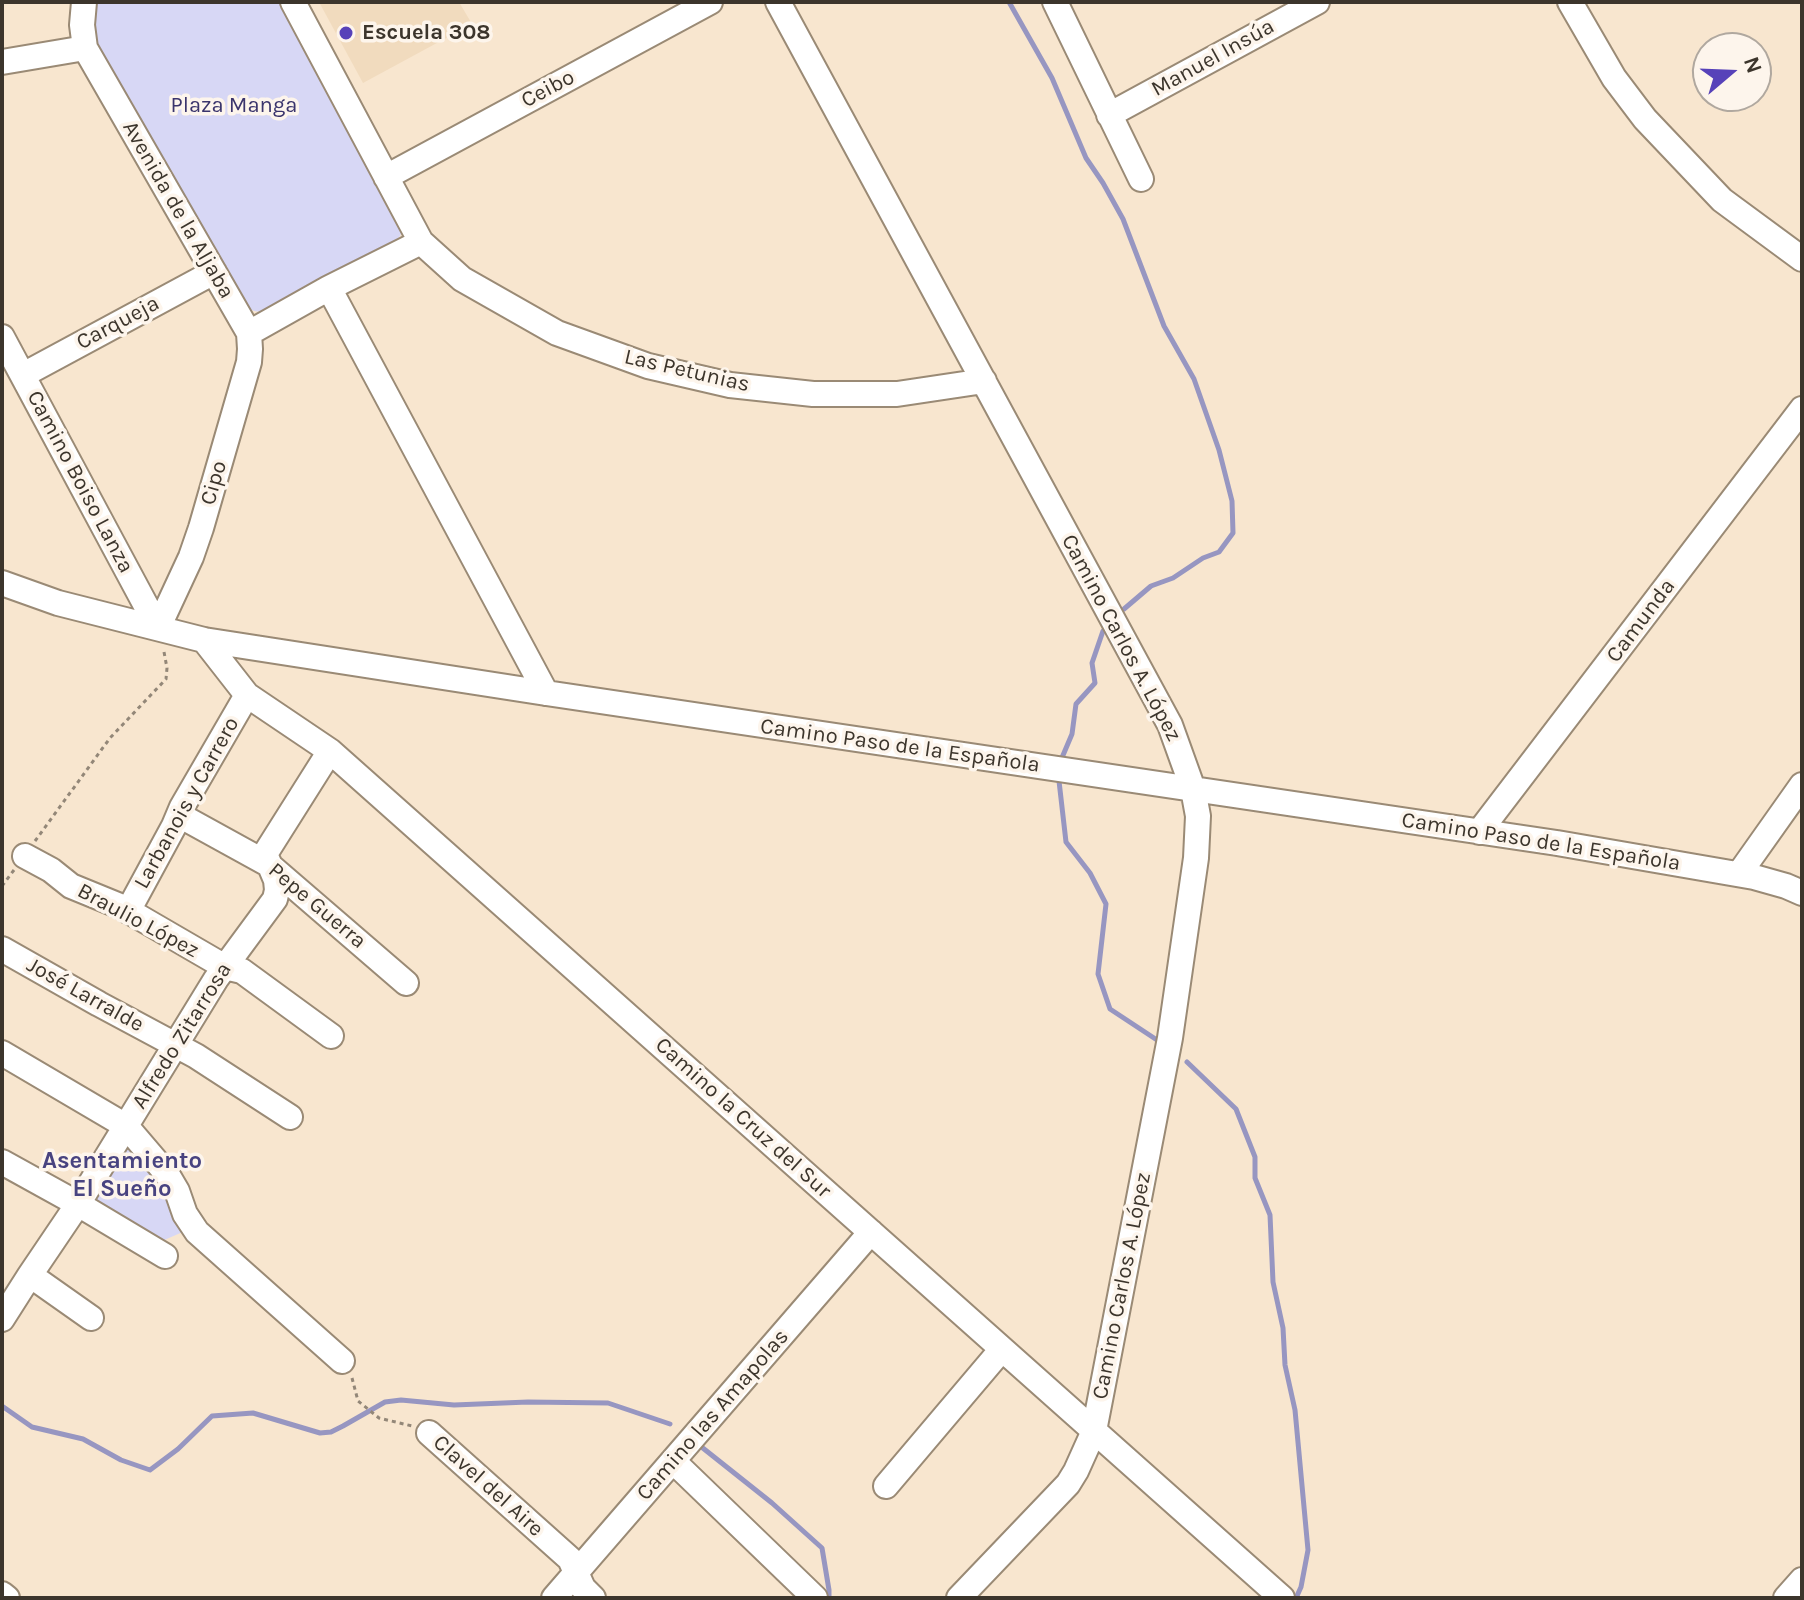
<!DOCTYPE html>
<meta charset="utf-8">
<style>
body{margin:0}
#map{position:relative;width:1804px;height:1600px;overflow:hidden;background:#f8e6cf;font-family:Karla,sans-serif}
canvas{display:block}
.frame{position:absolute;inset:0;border:4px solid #3c352c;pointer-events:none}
.north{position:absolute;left:1692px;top:32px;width:80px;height:80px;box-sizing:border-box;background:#fdf5ec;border:2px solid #b0a89f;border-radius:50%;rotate:71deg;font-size:22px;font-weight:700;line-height:32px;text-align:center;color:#3c352c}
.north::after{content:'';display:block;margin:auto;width:28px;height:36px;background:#5742b9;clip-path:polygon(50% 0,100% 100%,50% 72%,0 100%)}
</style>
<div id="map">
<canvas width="1804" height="1600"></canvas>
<div class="frame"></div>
<div class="north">N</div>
</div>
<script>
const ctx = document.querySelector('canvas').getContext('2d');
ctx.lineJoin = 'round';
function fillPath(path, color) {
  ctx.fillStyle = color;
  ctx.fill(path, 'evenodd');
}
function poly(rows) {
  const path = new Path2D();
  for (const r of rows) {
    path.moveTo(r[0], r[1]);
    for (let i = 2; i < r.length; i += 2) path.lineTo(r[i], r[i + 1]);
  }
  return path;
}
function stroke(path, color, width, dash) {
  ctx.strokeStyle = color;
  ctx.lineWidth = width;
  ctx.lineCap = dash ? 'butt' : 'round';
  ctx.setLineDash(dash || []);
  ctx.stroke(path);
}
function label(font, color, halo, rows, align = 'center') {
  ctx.font = font + ' Karla,sans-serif';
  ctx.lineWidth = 7;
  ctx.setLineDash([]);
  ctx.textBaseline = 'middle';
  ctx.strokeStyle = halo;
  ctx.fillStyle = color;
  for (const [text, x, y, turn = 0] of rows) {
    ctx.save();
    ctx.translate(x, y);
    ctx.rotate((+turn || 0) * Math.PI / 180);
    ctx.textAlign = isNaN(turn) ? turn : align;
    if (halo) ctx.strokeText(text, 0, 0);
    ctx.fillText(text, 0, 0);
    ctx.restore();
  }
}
fillPath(poly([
 [319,2,459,2,472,24,363,83]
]), '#f1dbbe');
fillPath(poly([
 [93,2,284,2,403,229,400,236,394,243,267,309,261,312,254,311,246,307,91,43],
 [126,1148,149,1167,185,1231,162,1241,94,1200]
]), '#d7d7f5');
stroke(poly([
 [1009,2,1052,78,1086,158,1103,183,1123,219,1164,326,1194,379,1219,450,1232,501,1233,533,1219,552,1203,558,1173,578,1151,586,1124,609],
 [1061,760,1072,734,1076,704,1095,683,1092,663,1103,631],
 [1059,781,1066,842,1090,873,1106,904,1098,974,1110,1009,1157,1040],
 [1187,1062,1236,1109,1255,1157,1255,1178,1270,1215,1273,1282,1283,1328,1285,1365,1295,1410,1308,1550,1301,1587,1296,1598],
 [2,1406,32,1427,83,1439,121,1460,150,1470,178,1449,212,1416,253,1413,320,1433,331,1432,343,1426,385,1402,401,1400,454,1405,528,1402,608,1403,670,1424],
 [699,1445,772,1503,822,1548,829,1590,829,1598]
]), '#9796c1', 5);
const minor = poly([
 [84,2,82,25,85,48,249,333,250,349,249,362,201,528,191,557,158,628],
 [293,2,421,242,462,279,557,333,648,366,730,385,813,394,897,394,984,381],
 [778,2,1170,725,1193,789,1198,816,1196,858,1170,1038,1094,1431,1076,1471,1068,1484,959,1598],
 [1055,2,1141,179],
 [1570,2,1614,78,1645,119,1722,200,1802,259],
 [2,62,85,48],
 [1109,115,1317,2],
 [386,177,710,2],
 [329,288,546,693],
 [249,333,329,288,421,242],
 [2,337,158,628],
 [23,375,214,272],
 [2,583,58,603,204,640,546,693,1557,843,1754,877,1786,886,1802,893],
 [204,640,247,695,330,751,1282,1598],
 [179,815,268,864,406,983],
 [1479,832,1802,409],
 [25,856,51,870,71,886,120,906,225,967,242,971,331,1036],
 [1739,874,1802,785],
 [128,911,174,826,182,807,247,695],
 [2,949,99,1004,196,1056,290,1117],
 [2,1053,126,1126,167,1174,177,1191,185,1214,197,1232,342,1361],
 [2,1162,78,1204,165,1256],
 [30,1275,91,1318],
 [2,1319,30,1275,78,1204,216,979,275,899,277,890,276,880,265,854,330,751],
 [429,1433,570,1559,583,1588,593,1598],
 [673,1461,815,1598],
 [886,1486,1002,1349],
 [2,1594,7,1598],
 [554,1598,871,1232],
 [1786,1598,1802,1580]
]);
stroke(minor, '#9a8a75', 28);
stroke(poly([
 [35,841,110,738,166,679,167,668,164,652],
 [2,886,14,870],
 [352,1378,358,1401,379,1418,412,1426]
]), '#938778', 3, [4, 4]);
stroke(minor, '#fff', 24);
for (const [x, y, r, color] of [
 [346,33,8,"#5742b9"]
]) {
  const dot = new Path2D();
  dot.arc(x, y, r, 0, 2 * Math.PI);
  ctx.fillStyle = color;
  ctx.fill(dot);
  stroke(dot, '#fdf5ec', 3);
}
label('bold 22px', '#3c352c', '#fdf5ec', [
 ["Escuela 308",362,33]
], 'left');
label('22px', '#3c352c', '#fdf5ec', [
 ["Manuel Insúa",1213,58,-29],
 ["Ceibo",548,89,-28],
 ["Avenida de la Aljaba",178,210,60],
 ["Carqueja",118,323,-28],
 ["Las Petunias",687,371,13],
 ["Camino Boiso Lanza",80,482,62],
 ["Cipo",214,483,-74],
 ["Camunda",1641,621,-53],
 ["Camino Carlos A. López",1121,638,62],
 ["Camino Paso de la Española",900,746,8],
 ["Larbanois y Carrero",187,803,-61],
 ["Camino Paso de la Española",1541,842,9],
 ["Pepe Guerra",317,906,40],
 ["Braulio López",138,921,28],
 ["José Larralde",85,995,29],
 ["Alfredo Zitarrosa",182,1036,-58],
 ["Camino la Cruz del Sur",743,1118,42],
 ["Camino Carlos A. López",1122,1286,-79],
 ["Camino las Amapolas",713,1415,-49],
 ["Clavel del Aire",488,1486,42]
]);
label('22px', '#3a346c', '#fdf5ec', [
 ["Plaza Manga",234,106]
]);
label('bold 24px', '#484380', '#fdf5ec', [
 ["Asentamiento",122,1161],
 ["El Sueño",122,1189]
]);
</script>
